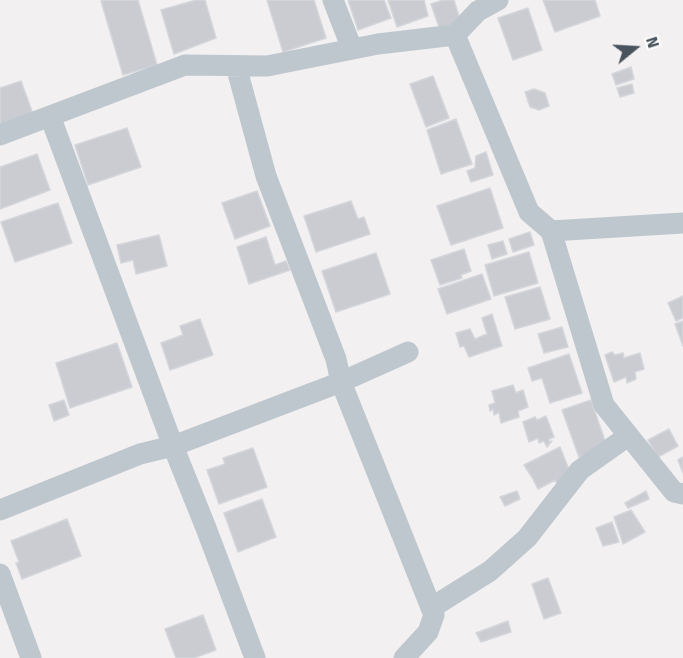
<!DOCTYPE html>
<style>
body{margin:0}
#map{position:relative;width:683px;height:658px;overflow:hidden;background:#f2f0f0;font-family:"Fira Sans",sans-serif}
canvas{display:block}
.north{position:absolute;left:605px;top:18px;width:60px;height:60px;-webkit-text-stroke:4px #fff;paint-order:stroke;rotate:72deg;font-size:16px;font-weight:700;line-height:24px;text-align:center;color:#48535d}
.north::after{content:'';display:block;margin:auto;width:21px;height:27px;background:#48535d;clip-path:polygon(50% 0,100% 100%,50% 72%,0 100%)}
</style>
<div id="map">
<canvas width="683" height="658"></canvas>
<div class="north">N</div>
</div>
<script>
const ctx = document.querySelector('canvas').getContext('2d');
ctx.lineJoin = 'round';
function fillPath(path, color) {
  ctx.fillStyle = color;
  ctx.fill(path, 'evenodd');
}
function poly(rows) {
  const path = new Path2D();
  for (const r of rows) {
    path.moveTo(r[0], r[1]);
    for (let i = 2; i < r.length; i += 2) path.lineTo(r[i], r[i + 1]);
  }
  return path;
}
function stroke(path, color, width, dash) {
  ctx.strokeStyle = color;
  ctx.lineWidth = width;
  ctx.lineCap = dash ? 'butt' : 'round';
  ctx.setLineDash(dash || []);
  ctx.stroke(path);
}
const building = poly([
 [105,0,138,0,157,65,123,75,101,1,105,0],
 [196,0,205,0,216,38,174,54,161,10,196,0],
 [267,0,314,0,326,38,283,52,267,0],
 [348,0,384,0,391,18,358,30,348,0],
 [388,0,424,0,428,16,397,27,388,0],
 [443,0,454,0,461,23,440,30,431,4,443,0],
 [543,0,595,0,600,16,555,32,543,0],
 [528,8,542,50,513,60,498,18,528,8],
 [631,67,634,79,616,85,612,74,631,67],
 [433,76,449,118,426,127,410,84,433,76],
 [21,81,33,114,0,126,0,88,21,81],
 [632,84,634,93,620,97,617,88,632,84],
 [534,89,545,93,549,106,539,110,530,107,525,92,534,89],
 [456,119,472,164,441,174,427,130,456,119],
 [127,128,141,167,88,185,75,145,127,128],
 [486,152,493,175,471,182,467,171,475,168,476,156,486,152],
 [37,154,50,190,0,209,0,167,37,154],
 [490,188,503,228,451,245,437,206,490,188],
 [257,191,270,226,235,239,222,203,257,191],
 [351,201,358,219,364,217,370,234,316,252,304,216,351,201],
 [58,203,72,243,15,262,1,222,58,203],
 [530,232,534,245,513,252,509,239,530,232],
 [159,235,167,266,136,274,133,260,121,263,117,245,159,235],
 [266,237,275,265,286,261,290,270,249,284,237,247,266,237],
 [503,241,507,254,492,259,488,245,503,241],
 [464,249,471,271,461,275,462,278,440,285,431,260,464,249],
 [529,252,538,283,494,296,485,265,529,252],
 [376,253,390,294,336,312,322,271,376,253],
 [482,274,491,299,447,314,438,289,482,274],
 [540,287,550,319,515,329,505,297,540,287],
 [683,296,683,318,676,321,668,303,683,296],
 [492,314,502,346,469,357,464,346,460,347,456,333,470,329,475,339,487,334,482,318,492,314],
 [200,319,213,355,170,370,161,343,183,335,180,326,200,319],
 [683,321,683,346,675,324,683,321],
 [562,327,568,347,544,353,538,334,562,327],
 [117,343,132,387,70,408,56,363,117,343],
 [612,352,615,355,623,353,624,358,640,353,644,369,635,372,636,379,627,383,626,377,614,382,605,355,612,352],
 [569,354,582,393,550,403,542,378,532,381,528,368,569,354],
 [513,385,516,393,523,390,528,407,518,411,519,417,501,423,499,412,494,415,493,409,490,411,489,405,495,403,492,391,513,385],
 [64,400,69,415,54,421,49,405,64,400],
 [591,400,607,447,579,457,562,410,591,400],
 [546,416,554,437,549,439,549,442,552,441,547,447,544,441,539,443,538,438,529,442,523,422,535,417,537,420,546,416],
 [669,429,678,446,658,457,648,440,669,429],
 [560,447,570,472,558,485,555,480,538,489,533,479,524,465,560,447],
 [253,448,267,487,219,504,207,470,225,464,223,458,253,448],
 [683,457,683,473,678,460,683,457],
 [517,491,520,499,505,506,500,497,517,491],
 [646,491,649,499,628,508,625,503,646,491],
 [262,499,276,537,238,552,224,513,262,499],
 [631,510,645,532,623,544,614,517,631,510],
 [67,519,81,556,22,579,16,563,19,562,11,541,67,519],
 [612,522,619,542,603,546,596,528,612,522],
 [548,578,561,613,544,619,532,584,548,578],
 [203,615,216,650,194,658,176,658,165,629,203,615],
 [508,621,511,632,481,642,476,633,508,621]
]);
fillPath(building, '#caccd2');
stroke(building, '#d4d6db', 1.5);
stroke(poly([
 [333,0,352,49],
 [455,35,529,212,551,231,604,405,674,492,683,494],
 [236,66,266,176,336,359,341,382,434,615,428,632,404,658],
 [50,116,173,446,206,528,255,658],
 [0,135,185,65,267,66,378,44,455,35,478,11,498,0],
 [551,231,683,223],
 [0,510,140,454,173,446,341,382,408,352],
 [0,574,31,658],
 [431,608,490,571,527,538,580,470,628,436]
]), '#bec7ce', 21);
</script>
